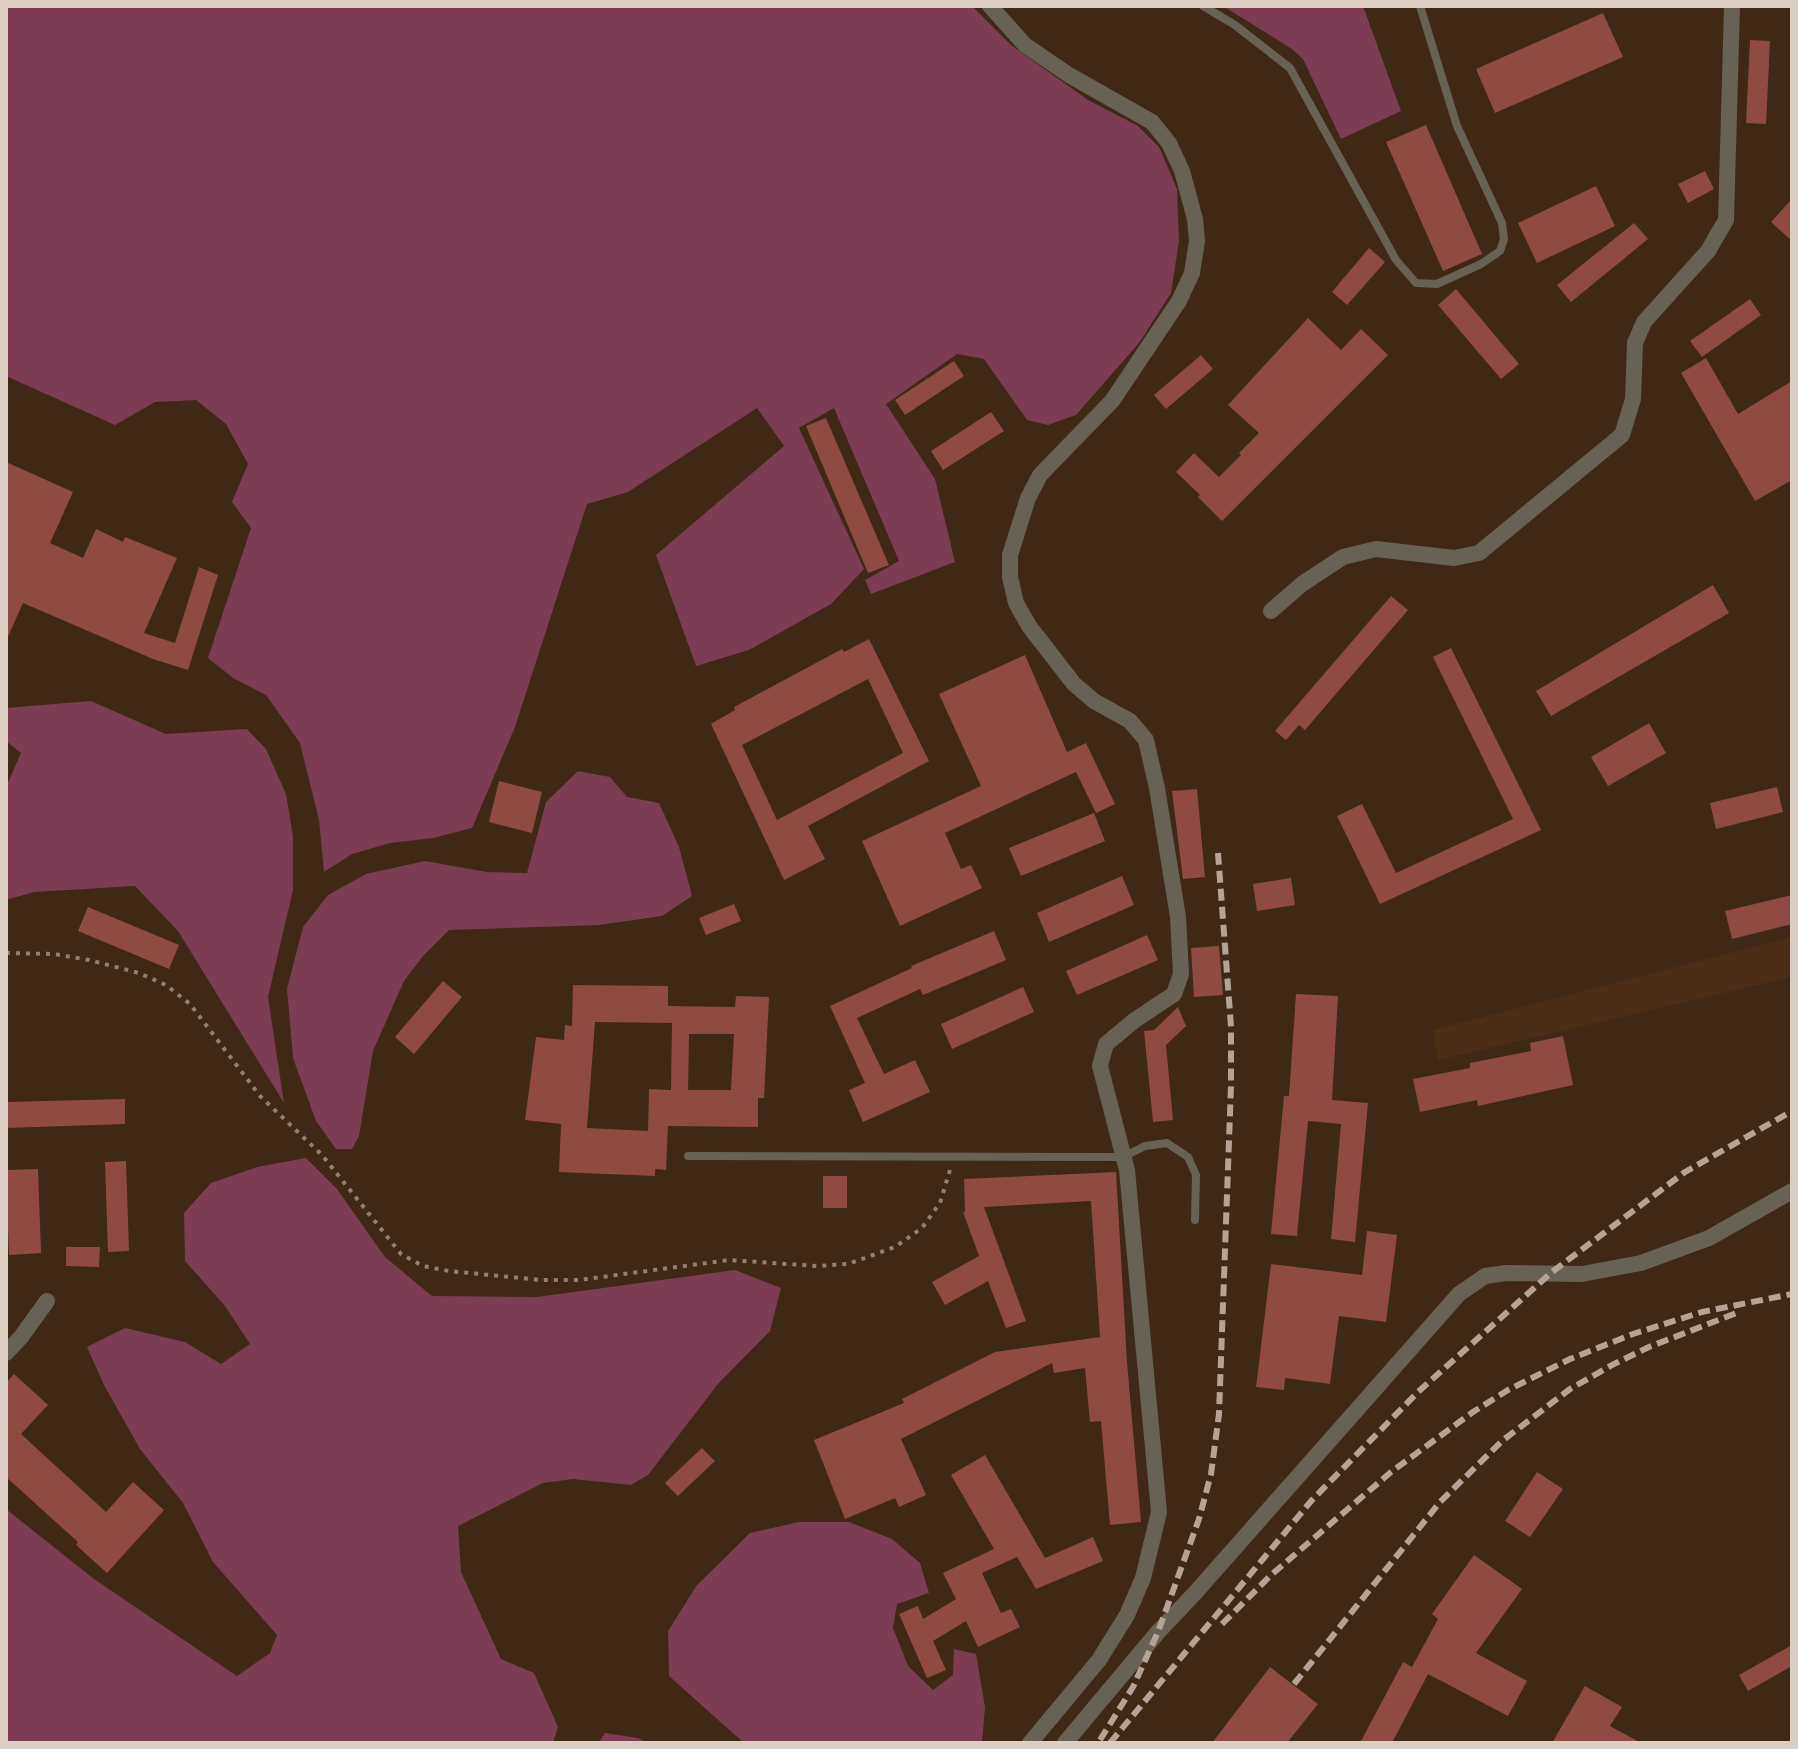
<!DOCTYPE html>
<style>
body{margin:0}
#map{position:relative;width:1798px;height:1749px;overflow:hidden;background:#3f2815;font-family:Signika,sans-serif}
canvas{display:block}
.frame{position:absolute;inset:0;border:8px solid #ddcec3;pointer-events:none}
</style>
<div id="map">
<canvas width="1798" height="1749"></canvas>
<div class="frame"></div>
</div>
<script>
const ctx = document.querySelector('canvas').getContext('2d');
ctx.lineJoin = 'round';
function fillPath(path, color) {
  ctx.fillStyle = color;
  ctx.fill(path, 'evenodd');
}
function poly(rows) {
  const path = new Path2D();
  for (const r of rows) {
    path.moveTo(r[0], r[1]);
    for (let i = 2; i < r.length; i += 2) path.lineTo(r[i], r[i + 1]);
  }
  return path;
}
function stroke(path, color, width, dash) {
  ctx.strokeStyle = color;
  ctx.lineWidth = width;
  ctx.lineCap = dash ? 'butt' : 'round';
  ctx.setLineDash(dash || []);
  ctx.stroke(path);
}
fillPath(poly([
 [1792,937,1792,977,1438,1060,1433,1030]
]), '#4a2e15');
fillPath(poly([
 [6,6,972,6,1011,45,1088,100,1138,126,1159,147,1177,189,1179,241,1171,293,1139,343,1076,415,1048,425,1027,420,984,359,957,354,886,404,935,479,955,562,871,594,865,580,899,561,834,408,799,428,864,569,831,604,749,650,696,666,656,555,784,446,757,408,628,492,587,504,515,727,472,828,433,838,390,843,352,854,324,872,319,820,300,743,266,695,233,678,208,658,251,528,232,502,248,464,226,424,196,400,155,402,115,425,6,376],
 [1223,6,1363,6,1401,111,1341,139,1303,59,1292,49],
 [91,701,166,734,247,729,266,749,286,794,293,836,293,890,268,997,284,1103,178,931,135,886,34,892,6,900,6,787,21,753,6,741,6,708],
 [578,771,610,777,627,797,659,803,679,847,692,896,662,916,599,925,449,930,423,956,404,981,373,1051,359,1136,352,1149,336,1149,316,1121,293,1058,287,989,303,927,328,895,366,874,425,861,487,872,527,873,546,802],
 [306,1158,337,1189,385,1257,432,1296,537,1297,735,1270,781,1288,770,1331,718,1384,648,1475,631,1485,573,1479,543,1483,458,1526,461,1572,501,1659,534,1673,558,1727,553,1743,6,1743,6,1509,94,1579,237,1676,270,1653,277,1635,213,1562,183,1503,140,1449,104,1385,87,1347,125,1328,185,1342,221,1364,250,1344,225,1306,185,1261,184,1213,211,1183,257,1167],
 [799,1522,849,1522,892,1539,920,1563,929,1593,897,1604,893,1628,908,1666,933,1690,953,1675,954,1649,976,1654,985,1707,982,1743,744,1743,669,1676,668,1631,697,1585,750,1533],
 [605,1733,638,1738,648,1743,598,1743]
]), '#7c3c53');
fillPath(poly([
 [1603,13,1623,57,1495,113,1476,69],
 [1750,40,1770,41,1766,124,1746,123],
 [1426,125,1482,254,1443,271,1386,142],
 [1705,171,1714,189,1688,203,1678,184],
 [1596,186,1615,226,1537,263,1518,223],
 [1792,199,1792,241,1771,222],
 [1634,223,1648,239,1571,302,1557,285],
 [1369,248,1385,262,1347,305,1332,292],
 [1456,289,1519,364,1501,379,1438,305],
 [1750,299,1761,315,1702,357,1690,341],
 [1308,318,1341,350,1361,329,1388,355,1222,521,1198,497,1200,495,1176,472,1194,453,1219,477,1241,455,1239,453,1259,433,1228,405],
 [1201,355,1213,369,1166,409,1154,395],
 [1706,358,1738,414,1792,381,1792,480,1755,501,1681,373],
 [954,361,964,376,905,415,895,400],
 [991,412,1004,431,943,470,931,451],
 [826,418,889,565,868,573,806,426],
 [6,462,73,492,50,543,83,558,96,529,123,542,125,537,177,558,144,633,175,643,199,567,218,575,188,670,153,659,23,603,6,641],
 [1713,585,1729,613,1551,716,1536,691],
 [1391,596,1408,610,1305,730,1299,725,1286,740,1275,731],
 [869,639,929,761,808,826,825,859,784,880,711,724,735,710,734,707,842,649,844,652],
 [868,679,903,753,777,820,742,745],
 [1451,648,1541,830,1380,904,1337,816,1362,804,1396,873,1513,819,1433,657],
 [1025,655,1067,752,1086,743,1115,804,1096,813,1076,772,945,833,961,869,971,865,982,888,900,926,862,841,981,786,939,694],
 [1649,723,1666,753,1608,786,1591,757],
 [499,781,542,792,532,833,489,822],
 [1777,787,1783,812,1716,829,1710,803],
 [1197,789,1205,877,1183,879,1172,791],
 [1094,813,1105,841,1021,876,1009,848],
 [1122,876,1134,905,1049,942,1037,913],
 [1291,878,1295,905,1257,911,1253,884],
 [1792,895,1792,924,1732,939,1725,911],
 [734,904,741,921,706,935,699,918],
 [88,907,179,945,169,969,78,931],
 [994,931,1006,960,923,995,920,989,857,1018,884,1074,915,1060,930,1092,863,1122,849,1090,865,1083,830,1006,912,968,911,966],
 [1147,935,1158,960,1077,995,1066,971],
 [1219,946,1223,995,1194,997,1191,948],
 [443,981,462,997,414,1054,395,1037],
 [573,985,668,986,668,1006,735,1007,736,996,769,997,764,1098,758,1098,758,1127,668,1126,666,1170,655,1169,655,1176,559,1172,561,1124,525,1120,536,1037,564,1040,565,1025,572,1026],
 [595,1022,672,1023,671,1090,649,1089,648,1131,587,1128],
 [689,1034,734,1034,731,1090,688,1090],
 [1023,987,1034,1012,952,1049,941,1024],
 [1296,994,1338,996,1332,1100,1368,1103,1355,1242,1331,1239,1341,1124,1308,1121,1297,1236,1271,1234,1284,1096,1289,1096],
 [1178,1007,1186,1026,1166,1045,1173,1120,1153,1122,1144,1031,1154,1030],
 [1563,1036,1573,1085,1478,1106,1477,1100,1420,1112,1413,1079,1470,1068,1470,1063,1531,1051,1530,1043],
 [125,1099,125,1124,6,1128,6,1102],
 [126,1161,129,1251,108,1252,105,1162],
 [38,1169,41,1253,9,1255,6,1170],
 [1116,1172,1127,1362,1141,1522,1110,1525,1101,1421,1090,1422,1085,1368,1054,1373,1052,1363,901,1439,926,1495,899,1507,895,1498,845,1519,814,1440,904,1403,902,1399,995,1352,1100,1337,1091,1201,984,1207,1026,1321,1006,1328,988,1281,945,1305,932,1282,979,1256,963,1212,965,1212,964,1179],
 [823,1176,847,1176,847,1208,823,1208],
 [1367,1231,1397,1235,1386,1322,1339,1316,1330,1384,1285,1378,1284,1390,1256,1387,1271,1264,1362,1275],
 [66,1247,100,1247,99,1267,66,1266],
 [14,1374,48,1405,21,1434,106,1512,133,1482,164,1510,107,1573,76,1545,78,1542,6,1477,6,1383],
 [702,1448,715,1461,678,1496,665,1483],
 [985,1455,1045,1558,1093,1537,1103,1561,1036,1589,1017,1557,982,1573,1001,1613,1011,1609,1020,1627,978,1647,966,1621,933,1641,946,1670,927,1678,899,1614,918,1606,923,1619,956,1599,943,1573,994,1549,951,1475],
 [1537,1472,1563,1489,1530,1537,1505,1521],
 [1474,1555,1522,1589,1476,1653,1527,1681,1508,1716,1428,1674,1392,1743,1360,1743,1403,1662,1412,1667,1438,1619,1432,1614],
 [1792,1645,1792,1666,1748,1691,1739,1675],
 [1270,1667,1318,1704,1287,1743,1212,1743],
 [1585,1686,1622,1707,1610,1726,1641,1743,1552,1743]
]), '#8f4b42');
stroke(poly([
 [6,953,54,954,89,960,139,973,166,985,190,1004,260,1096,322,1155,401,1254,423,1266,449,1271,541,1280,579,1280,729,1260,817,1266,848,1264,895,1247,922,1228,940,1203,950,1170]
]), '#938072', 4, [4, 6]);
stroke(poly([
 [1203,6,1235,25,1290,68,1396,260,1416,283,1437,284,1481,264,1500,251,1504,239,1502,223,1457,126,1420,6],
 [688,1156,1123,1157,1145,1146,1167,1143,1188,1157,1196,1175,1195,1220]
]), '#676255', 8);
stroke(poly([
 [990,6,1025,45,1069,75,1152,122,1169,143,1182,171,1195,219,1197,241,1192,273,1179,301,1112,401,1040,475,1028,498,1010,555,1010,577,1016,603,1029,626,1074,684,1094,701,1130,721,1146,740,1157,788,1178,917,1181,974,1174,994,1135,1020,1106,1044,1100,1066,1127,1170,1159,1512,1143,1578,1127,1615,1099,1660,1030,1743],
 [1271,611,1302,584,1343,557,1376,549,1454,558,1479,553,1622,435,1633,399,1635,343,1644,322,1708,251,1726,220,1732,6],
 [6,1353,21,1337,47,1301],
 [1065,1743,1158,1632,1195,1593,1459,1294,1485,1276,1507,1273,1582,1274,1641,1263,1709,1238,1792,1191]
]), '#676255', 16);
stroke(poly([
 [1222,1624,1271,1575,1391,1472,1473,1412,1508,1390,1570,1359,1633,1334,1702,1312,1792,1294],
 [1294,1684,1440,1502,1502,1441,1570,1389,1612,1365,1649,1347,1739,1312],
 [1100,1740,1133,1687,1158,1632,1199,1519,1211,1474,1219,1414,1231,1086,1231,1027,1218,853],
 [1110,1743,1312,1500,1418,1392,1552,1272,1685,1172,1792,1111]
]), '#b4a396', 6, [12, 6]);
</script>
